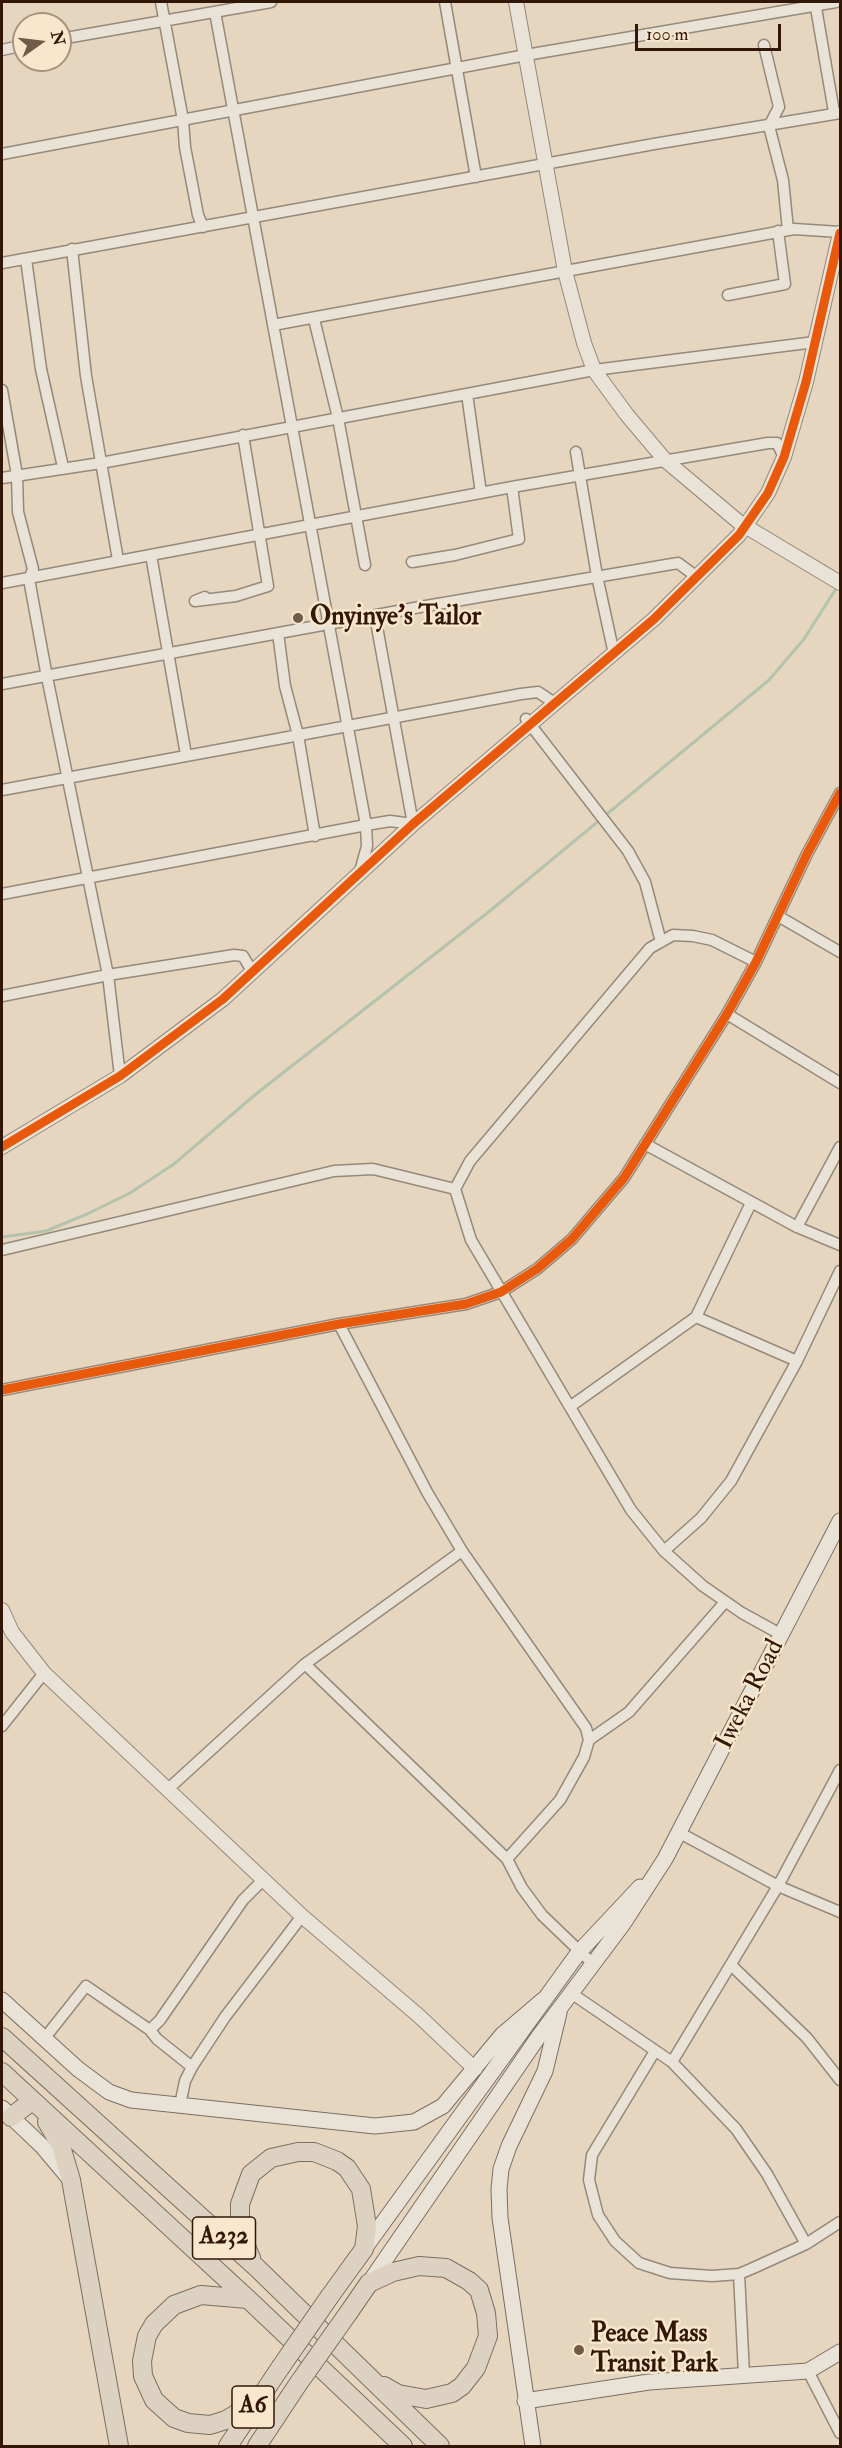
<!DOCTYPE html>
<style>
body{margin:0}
#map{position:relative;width:842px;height:2448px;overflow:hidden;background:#e6d6bf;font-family:"IM FELL Double Pica",serif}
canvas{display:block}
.frame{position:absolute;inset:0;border:3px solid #321708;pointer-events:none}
.north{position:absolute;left:12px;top:12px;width:60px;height:60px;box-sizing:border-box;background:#f8e7cc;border:2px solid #a9947e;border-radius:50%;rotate:76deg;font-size:16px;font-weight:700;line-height:24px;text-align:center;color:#321708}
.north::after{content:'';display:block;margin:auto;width:21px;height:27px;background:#715a48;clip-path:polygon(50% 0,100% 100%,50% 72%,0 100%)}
.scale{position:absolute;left:635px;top:24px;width:146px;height:27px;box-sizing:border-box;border:3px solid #321708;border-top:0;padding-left:8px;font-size:18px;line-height:21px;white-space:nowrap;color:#321708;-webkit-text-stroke:4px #f8e7cc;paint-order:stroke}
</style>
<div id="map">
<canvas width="842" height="2448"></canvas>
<div class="frame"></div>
<div class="north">N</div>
<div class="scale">100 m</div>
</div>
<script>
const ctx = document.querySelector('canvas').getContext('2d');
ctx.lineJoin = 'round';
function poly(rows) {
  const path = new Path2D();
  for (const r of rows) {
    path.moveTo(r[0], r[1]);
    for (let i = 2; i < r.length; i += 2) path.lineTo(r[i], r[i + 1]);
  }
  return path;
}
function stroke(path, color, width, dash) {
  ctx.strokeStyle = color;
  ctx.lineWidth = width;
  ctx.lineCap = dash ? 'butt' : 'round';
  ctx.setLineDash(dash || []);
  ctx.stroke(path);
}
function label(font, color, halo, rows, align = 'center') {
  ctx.font = font + ' "IM FELL Double Pica",serif';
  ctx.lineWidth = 5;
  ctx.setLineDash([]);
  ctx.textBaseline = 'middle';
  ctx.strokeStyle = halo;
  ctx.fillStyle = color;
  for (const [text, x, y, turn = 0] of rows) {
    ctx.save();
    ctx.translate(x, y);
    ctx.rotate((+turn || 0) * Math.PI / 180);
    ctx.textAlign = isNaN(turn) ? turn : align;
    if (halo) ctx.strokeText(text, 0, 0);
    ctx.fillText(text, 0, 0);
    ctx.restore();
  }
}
stroke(poly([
 [2,1237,46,1231,87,1214,130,1193,174,1164,256,1094,491,910,769,680,804,639,837,587]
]), '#b3c3ae', 3);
const minor = poly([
 [161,2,183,120,185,147,198,215,203,227],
 [445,2,476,177],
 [815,2,834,112],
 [215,12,366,825,367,846,359,875],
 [60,39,271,2],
 [764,45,779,107,769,126,783,180,788,230],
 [2,50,24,45],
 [2,154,526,55,836,2],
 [72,249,86,376,118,560],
 [26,259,41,369,63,467],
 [2,263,654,144,840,113],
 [728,295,785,284,778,231],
 [314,319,338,418,365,565],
 [273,325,794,229,840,232],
 [2,390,17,475,18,512,33,569,29,579,47,677,108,975,120,1076],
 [467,394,481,493],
 [576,452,597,576,614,654],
 [2,478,101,463,594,370,815,342],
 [151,555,186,755],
 [412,562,455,555,519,539,512,487],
 [2,583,512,487,768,443,777,443,784,457],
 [205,597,195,601,236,596,268,586,243,435],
 [278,633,285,686,298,735,315,836],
 [2,684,420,607,678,563,697,577],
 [526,719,628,851,645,882,661,942],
 [2,790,521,694,538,692,556,704],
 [2,894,366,825,390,821,413,824,375,616],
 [778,916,840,952],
 [756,962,712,940,693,936,673,935,650,948,470,1161,455,1189,471,1240,631,1510,664,1551,703,1586,742,1613,782,1635],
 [2,996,108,975,234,955,243,956,252,971],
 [727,1014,840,1083],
 [645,1144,797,1227,840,1245],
 [797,1227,840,1147],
 [2,1250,334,1171,373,1169,455,1189],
 [696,1317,751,1203],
 [2,1390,339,1324,466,1304,501,1292,537,1269,572,1239,624,1178,727,1014,756,962,807,854,840,793],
 [571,1406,696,1317,797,1361],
 [462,1551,586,1728,589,1740,584,1757,560,1800,507,1859],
 [664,1551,701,1518,731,1481,797,1361,840,1271],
 [305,1664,507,1859,522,1888,542,1915,593,1964],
 [2,1726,44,1673],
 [589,1740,629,1712,725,1602],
 [167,1790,305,1664,462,1551,427,1492,339,1324],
 [680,1833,778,1886,840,1912],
 [731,1965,807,2038,840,2080],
 [571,1993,672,2062,736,2129,767,2174,806,2244],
 [44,2039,86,1986,150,2030],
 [655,2051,592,2155,589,2180,598,2215,615,2241,639,2263,670,2273,712,2276,739,2274,751,2269,806,2244,840,2222],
 [672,2062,778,1886,840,1770],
 [192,2067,157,2039,150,2030,160,2020,243,1900,263,1880],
 [180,2105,185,2081,192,2067,225,2017,302,1916],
 [739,2274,744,2374],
 [808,2371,840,2433]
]);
const tertiary = poly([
 [516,2,565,271,584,343,594,370,627,415,665,460,740,523,840,583],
 [2,1147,120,1076,223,999,413,824,654,619,739,535,768,493,784,457,806,382,840,233],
 [2,1610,12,1632,44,1673,302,1916,419,2016,475,2069]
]);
const secondary = poly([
 [2,2000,78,2069,109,2092,131,2100,375,2126,414,2122,443,2106,502,2035,543,2000],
 [2,2108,42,2146,68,2177],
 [364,2249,579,1952,640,1887],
 [369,2283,539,2036,623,1924,665,1859,840,1521],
 [525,2401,649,2382,808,2371,840,2352],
 [533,2446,500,2218,499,2189,501,2169,509,2146,545,2071,559,2013]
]);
const trunk = poly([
 [2,2037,256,2267,440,2446],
 [2,2072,248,2299,403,2446],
 [11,2117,32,2101],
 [47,2122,61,2146,71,2180,119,2446],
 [251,2258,241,2235,240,2221,240,2204,251,2174,271,2158,298,2152,314,2152,337,2161,347,2168,361,2189,367,2226,364,2249,330,2296],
 [248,2299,201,2295,174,2305,154,2324,147,2336,142,2361,143,2376,154,2400,174,2418,188,2423,210,2425,226,2420,256,2402],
 [349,2312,369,2283,393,2272,419,2266,446,2268,469,2281,479,2290,486,2313,488,2336,476,2368,462,2386,452,2393,426,2399,398,2394,384,2386],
 [228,2446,280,2368],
 [257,2446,298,2384]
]);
stroke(minor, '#95897a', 13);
stroke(tertiary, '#95897a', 16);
stroke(secondary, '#7b6f62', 17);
stroke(trunk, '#7b6f62', 20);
stroke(minor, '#e9e2d6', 10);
stroke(tertiary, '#e9e2d6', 14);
stroke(secondary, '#e9e2d6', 15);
stroke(trunk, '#ddd2c1', 18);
const trunkBridge = poly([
 [280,2368,330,2296],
 [298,2384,349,2312]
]);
stroke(trunkBridge, '#7b6f62', 20, []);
stroke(trunkBridge, '#ddd2c1', 18);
stroke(poly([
 [2,1147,120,1076,223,999,413,824,654,619,739,535,768,493,784,457,806,382,840,233],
 [2,1390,339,1324,466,1304,501,1292,537,1269,572,1239,624,1178,727,1014,756,962,807,854,840,793]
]), '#e8590c', 9);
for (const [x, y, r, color] of [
 [298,618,6,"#715a48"],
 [579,2350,6,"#715a48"]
]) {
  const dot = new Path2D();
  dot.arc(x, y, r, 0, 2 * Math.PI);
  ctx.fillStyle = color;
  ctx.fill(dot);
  stroke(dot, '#f8e7cc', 2);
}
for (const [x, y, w] of [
 [224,2238,63],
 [253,2407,42]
]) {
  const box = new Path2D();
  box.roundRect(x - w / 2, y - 21, w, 42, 4.5);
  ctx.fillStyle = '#f8e7cc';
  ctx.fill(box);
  stroke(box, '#321708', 1.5);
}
label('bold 24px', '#321708', null, [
 ["A232",224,2238],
 ["A6",253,2407]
]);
label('bold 26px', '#321708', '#f8e7cc', [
 ["Onyinye's Tailor",310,618],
 ["Peace Mass",591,2335],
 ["Transit Park",591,2365]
], 'left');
label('26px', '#321708', '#f8e7cc', [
 ["Iweka Road",751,1695,-63]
]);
</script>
